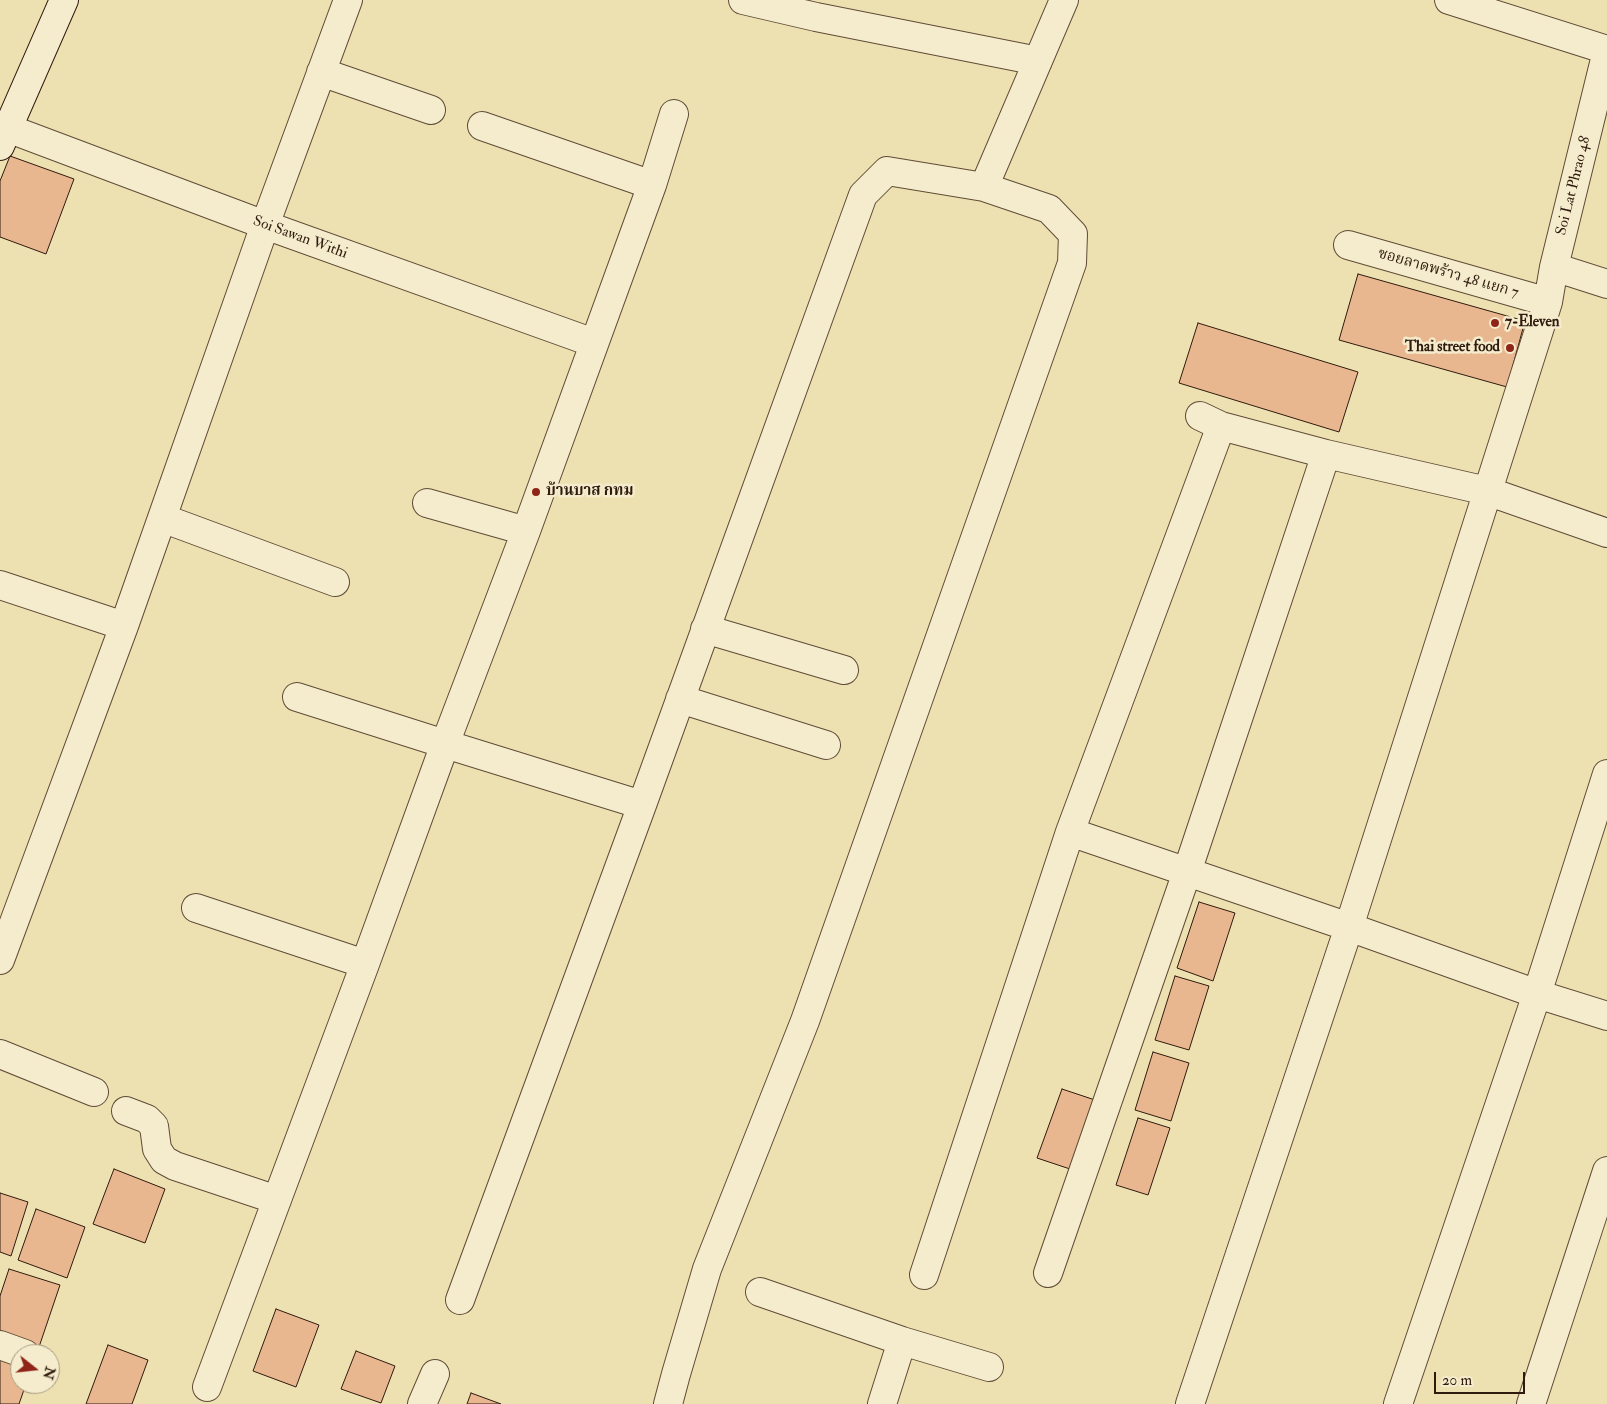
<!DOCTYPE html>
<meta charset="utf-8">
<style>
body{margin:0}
#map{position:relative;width:1607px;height:1404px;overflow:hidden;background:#eee1b1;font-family:"IM FELL Double Pica",serif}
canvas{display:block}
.north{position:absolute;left:10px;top:1344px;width:50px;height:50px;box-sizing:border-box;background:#f4eccc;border:1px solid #a59880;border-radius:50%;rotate:106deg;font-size:14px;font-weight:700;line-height:20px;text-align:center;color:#2f1a0e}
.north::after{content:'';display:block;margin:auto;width:18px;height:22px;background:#8f2418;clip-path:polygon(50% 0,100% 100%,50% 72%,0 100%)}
.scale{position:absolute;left:1434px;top:1372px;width:91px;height:22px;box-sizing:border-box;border:2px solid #2f1a0e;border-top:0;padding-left:6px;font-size:15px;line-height:18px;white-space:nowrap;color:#2f1a0e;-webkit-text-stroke:4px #f4eccc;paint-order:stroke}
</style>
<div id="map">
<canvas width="1607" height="1404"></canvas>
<div class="north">N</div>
<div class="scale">20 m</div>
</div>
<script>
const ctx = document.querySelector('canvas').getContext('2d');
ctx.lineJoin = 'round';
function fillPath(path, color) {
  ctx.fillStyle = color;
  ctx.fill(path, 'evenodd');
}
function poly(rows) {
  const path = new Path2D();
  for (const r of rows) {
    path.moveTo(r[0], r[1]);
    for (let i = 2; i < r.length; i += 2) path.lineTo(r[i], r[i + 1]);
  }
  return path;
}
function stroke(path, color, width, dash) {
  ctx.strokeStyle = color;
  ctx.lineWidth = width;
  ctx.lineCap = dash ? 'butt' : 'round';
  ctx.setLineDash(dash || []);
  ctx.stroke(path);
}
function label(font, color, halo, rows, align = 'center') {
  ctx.font = font + ' "IM FELL Double Pica","Noto Serif Thai",serif';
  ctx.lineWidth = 5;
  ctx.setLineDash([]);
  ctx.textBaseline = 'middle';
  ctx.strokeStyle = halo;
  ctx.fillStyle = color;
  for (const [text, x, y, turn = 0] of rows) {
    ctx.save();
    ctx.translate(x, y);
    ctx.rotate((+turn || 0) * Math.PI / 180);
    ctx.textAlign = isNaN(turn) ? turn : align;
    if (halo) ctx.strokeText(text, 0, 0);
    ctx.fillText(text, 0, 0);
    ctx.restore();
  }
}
const building = poly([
 [10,156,74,179,46,254,0,237,0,181,10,156],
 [1358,274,1525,321,1507,387,1339,340,1358,274],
 [1198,323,1358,372,1339,432,1179,383,1198,323],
 [1199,902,1235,913,1213,981,1177,968,1199,902],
 [1175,976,1209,986,1189,1050,1155,1040,1175,976],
 [1153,1052,1189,1063,1171,1121,1135,1110,1153,1052],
 [1062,1089,1098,1101,1073,1170,1037,1158,1062,1089],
 [1138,1118,1170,1128,1148,1195,1116,1185,1138,1118],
 [114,1169,165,1189,145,1243,93,1224,114,1169],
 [0,1193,28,1202,11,1256,0,1252,0,1193],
 [36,1209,85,1227,67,1278,18,1260,36,1209],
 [9,1269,60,1285,39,1347,0,1334,0,1296,9,1269],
 [276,1309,319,1325,296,1387,253,1371,276,1309],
 [108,1345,148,1360,132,1404,86,1404,108,1345],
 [356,1351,395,1366,381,1403,341,1389,356,1351],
 [0,1359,20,1366,20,1384,26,1384,19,1404,0,1404,0,1359],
 [471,1393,501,1404,467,1404,471,1393]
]);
fillPath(building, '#e9b78f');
stroke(building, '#2f1a0e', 1);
const street = poly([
 [743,0,816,17,1038,61],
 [1449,0,1607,50],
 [321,72,431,110],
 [482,126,652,185],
 [7,128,265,225,594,343],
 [984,187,1064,0],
 [1348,245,1548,302],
 [1554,267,1607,284],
 [1200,416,1221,426,1326,454,1487,491,1607,533],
 [427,503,526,531],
 [162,518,335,582],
 [0,585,124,626],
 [705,629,844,670],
 [297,697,445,744,526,531,652,185,674,114],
 [680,699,826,745],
 [1070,832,1349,927,1537,994,1607,1016],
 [196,908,365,964],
 [0,960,124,626,265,225,348,0],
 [0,1054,94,1092],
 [126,1111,147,1119,154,1126,157,1149,164,1160,175,1166,277,1200],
 [1048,1273,1187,872,1326,454],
 [924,1275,1070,832,1221,426],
 [760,1292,902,1341,989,1367],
 [460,1300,642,805,863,195,887,171,984,187,1049,209,1073,234,1072,263,805,1021,707,1269,676,1374,668,1404],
 [0,1345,25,1354],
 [207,1387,365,964,445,744,642,805],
 [422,1404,435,1374],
 [882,1404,902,1341],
 [1190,1404,1349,927,1548,302,1554,267,1607,51],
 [1398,1404,1537,994,1607,774],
 [1531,1404,1607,1171]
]);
const secondary = poly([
 [0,146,64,0]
]);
stroke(street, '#5f4c37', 30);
stroke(secondary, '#2f1a0e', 30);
stroke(street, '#f4eccc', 28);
stroke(secondary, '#f4eccc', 28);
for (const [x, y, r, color] of [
 [1495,323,5,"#8f2418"],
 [1510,348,5,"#8f2418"],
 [536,492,5,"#8f2418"]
]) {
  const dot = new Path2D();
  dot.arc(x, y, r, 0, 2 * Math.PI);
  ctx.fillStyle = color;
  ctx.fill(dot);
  stroke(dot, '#f4eccc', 2);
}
label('15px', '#2f1a0e', '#f4eccc', [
 ["Soi Lat Phrao 48",1574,186,-76],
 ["Soi Sawan Withi",300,238,20],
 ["ซอยลาดพร้าว 48 แยก 7",1448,274,16]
]);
label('bold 15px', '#2f1a0e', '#f4eccc', [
 ["7-Eleven",1505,323],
 ["Thai street food",1500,348,"right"],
 ["บ้านบาส กทม",546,492]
], 'left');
</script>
